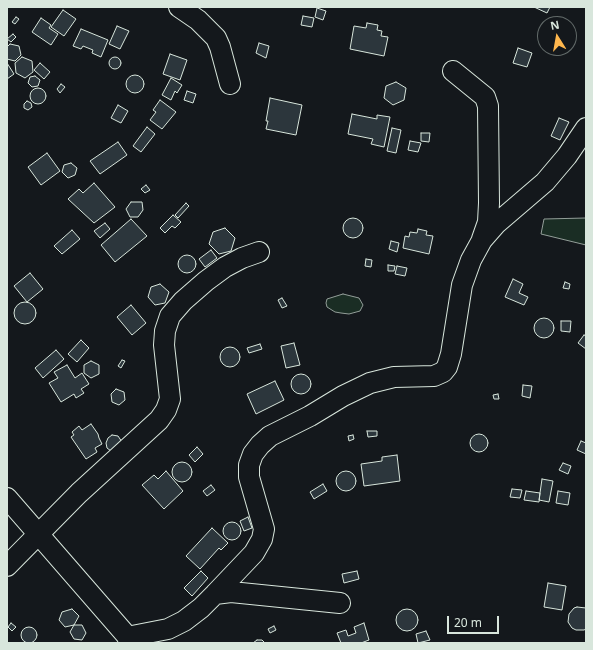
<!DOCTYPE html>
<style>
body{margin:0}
#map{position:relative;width:593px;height:650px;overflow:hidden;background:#14181c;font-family:"Noto Sans",sans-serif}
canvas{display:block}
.frame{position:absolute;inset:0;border:8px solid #d8e6dc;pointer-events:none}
.north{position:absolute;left:537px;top:16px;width:40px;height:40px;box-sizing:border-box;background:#14181c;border:1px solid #626a69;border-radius:50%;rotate:349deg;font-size:11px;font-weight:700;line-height:16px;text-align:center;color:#d8e6dc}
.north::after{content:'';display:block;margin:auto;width:14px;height:18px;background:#ffb74d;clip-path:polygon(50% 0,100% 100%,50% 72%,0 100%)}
.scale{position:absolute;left:447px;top:616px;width:52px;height:18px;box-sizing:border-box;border:2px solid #d8e6dc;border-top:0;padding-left:5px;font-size:12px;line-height:14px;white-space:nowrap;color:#d8e6dc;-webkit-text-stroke:3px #14181c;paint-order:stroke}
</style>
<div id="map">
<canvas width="593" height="650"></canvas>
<div class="frame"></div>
<div class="north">N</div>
<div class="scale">20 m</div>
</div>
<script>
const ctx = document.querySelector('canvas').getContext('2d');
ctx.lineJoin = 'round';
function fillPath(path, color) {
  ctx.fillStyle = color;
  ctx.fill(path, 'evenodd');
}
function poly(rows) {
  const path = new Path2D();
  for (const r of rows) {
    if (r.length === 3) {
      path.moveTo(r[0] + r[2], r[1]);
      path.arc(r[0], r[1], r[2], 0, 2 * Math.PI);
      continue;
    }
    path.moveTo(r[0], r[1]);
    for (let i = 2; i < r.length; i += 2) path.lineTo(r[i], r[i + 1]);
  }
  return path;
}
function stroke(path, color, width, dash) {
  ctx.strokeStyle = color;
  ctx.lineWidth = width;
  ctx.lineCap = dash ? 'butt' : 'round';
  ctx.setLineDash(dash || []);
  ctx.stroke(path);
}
const green = poly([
 [586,218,586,245,541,234,544,219,586,218],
 [343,294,359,298,363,305,360,311,349,314,341,313,335,312,327,307,326,303,327,299,343,294]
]);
fillPath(green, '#1a2d24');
stroke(green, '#939e99', 1);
const building = poly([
 [534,7,550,7,547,13,534,7],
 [317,8,326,11,323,20,315,17,317,8],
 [63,10,76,19,64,36,51,27,63,10],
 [303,16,314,18,312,27,301,25,303,16],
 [16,17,19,19,15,24,12,22,16,17],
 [41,18,51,25,49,28,58,34,51,45,32,32,41,18],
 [367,23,378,25,377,30,382,31,381,36,388,37,384,56,350,49,354,26,366,28,367,23],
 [117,26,129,31,120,49,109,44,117,26],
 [81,29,108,40,101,57,92,53,93,50,83,46,81,49,73,46,81,29],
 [13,34,16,37,11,42,7,39,13,34],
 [259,43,269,46,266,58,256,53,259,43],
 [10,44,19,46,21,55,15,61,7,59,7,47,10,44],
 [518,48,532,53,527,67,513,63,518,48],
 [170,54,187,60,180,80,163,74,170,54],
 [22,57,32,61,33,72,25,78,16,73,15,63,22,57],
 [115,63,6],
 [7,63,14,74,7,79,7,63],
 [40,63,50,72,44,79,34,70,40,63],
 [135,84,9],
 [35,76,40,80,38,86,32,87,28,83,30,77,35,76],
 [171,78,182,85,177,93,175,91,171,100,162,95,171,78],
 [396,82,406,88,404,100,393,105,384,98,386,86,396,82],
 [61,84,65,87,60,93,57,89,61,84],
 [38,96,8],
 [187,91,196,94,193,103,184,100,187,91],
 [270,98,302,105,296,135,266,129,268,121,266,121,270,98],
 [160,100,176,112,162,129,150,120,156,112,153,110,160,100],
 [27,101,31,103,32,107,28,110,24,108,24,104,27,101],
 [118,105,128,111,121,123,111,118,118,105],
 [352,114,377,119,377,115,390,117,384,147,371,144,373,139,348,134,352,114],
 [559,118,569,122,560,140,551,136,559,118],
 [147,127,155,134,141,152,133,146,147,127],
 [392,128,401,130,396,153,387,151,392,128],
 [421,133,430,133,429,142,421,141,421,133],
 [410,141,421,143,418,152,408,150,410,141],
 [118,142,127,155,100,174,90,161,118,142],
 [47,153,60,171,41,185,28,167,47,153],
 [71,163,77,168,75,175,68,178,62,172,64,165,71,163],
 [94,183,115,207,94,223,68,199,79,189,83,193,94,183],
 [146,185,150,190,145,193,141,189,146,185],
 [131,202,142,202,143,210,138,217,130,217,126,209,131,202],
 [186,203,189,206,178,218,175,215,186,203],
 [173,215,181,222,175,228,172,226,165,233,160,228,173,215],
 [353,228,10],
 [131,219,147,236,115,262,101,245,131,219],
 [105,223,110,229,100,238,94,231,105,223],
 [225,228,235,238,231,251,219,254,209,244,213,232,225,228],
 [418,229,427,231,426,235,433,236,429,254,403,248,405,236,409,237,410,232,417,233,418,229],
 [72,230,80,239,62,254,54,246,72,230],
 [391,241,399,243,397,252,389,249,391,241],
 [211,250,217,258,205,267,199,259,211,250],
 [187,264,9],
 [366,259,372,260,371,267,365,266,366,259],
 [388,265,395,266,394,271,388,271,388,265],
 [397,266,407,268,405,276,395,274,397,266],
 [30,273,43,289,27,302,14,286,30,273],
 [513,279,523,284,519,293,528,297,524,305,505,297,513,279],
 [565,282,570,284,569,289,563,288,565,282],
 [160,284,169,292,165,303,155,305,148,297,151,287,160,284],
 [282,298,287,306,282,308,278,300,282,298],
 [25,313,11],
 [131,305,146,323,132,335,117,317,131,305],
 [544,328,10],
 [561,321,571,321,570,332,561,331,561,321],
 [584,335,586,336,586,349,578,343,584,335],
 [81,340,89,348,77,362,68,354,81,340],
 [294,343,300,365,286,368,281,346,294,343],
 [260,344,262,349,249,353,247,348,260,344],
 [230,357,10],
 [56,350,64,359,43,378,35,368,56,350],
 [122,360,125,361,121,368,118,366,122,360],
 [91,361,99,365,99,374,91,378,84,373,84,365,91,361],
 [67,365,75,378,82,373,89,384,81,389,84,393,76,398,74,394,61,402,49,383,58,378,54,372,67,365],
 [301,384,10],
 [275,381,284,400,256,414,247,394,275,381],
 [523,385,532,386,530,398,522,396,523,385],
 [116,389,124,392,125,400,119,405,112,402,111,394,116,389],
 [498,394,499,399,494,399,493,395,498,394],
 [91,424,98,434,99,438,102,444,95,448,97,452,86,459,71,437,74,435,72,432,79,426,82,430,91,424],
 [367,431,377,431,377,436,368,437,367,431],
 [479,443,9],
 [112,435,118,436,122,442,111,451,107,448,106,443,108,438,112,435],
 [353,435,354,439,349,441,348,436,353,435],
 [581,441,586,443,586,454,577,450,581,441],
 [197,447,203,454,195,462,189,455,197,447],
 [397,455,400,481,364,486,361,464,382,461,382,457,397,455],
 [182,472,10],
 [563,463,571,466,568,474,559,470,563,463],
 [166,471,183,491,164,509,142,485,154,475,158,479,166,471],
 [346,481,10],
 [542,479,553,481,549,502,539,500,542,479],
 [323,484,327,491,314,499,310,492,323,484],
 [211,485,215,490,207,496,203,491,211,485],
 [512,489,522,490,520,498,510,497,512,489],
 [526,491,540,493,539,502,524,500,526,491],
 [558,491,570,493,568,505,556,503,558,491],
 [248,517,252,528,244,531,240,521,248,517],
 [232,531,9],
 [212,528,228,543,221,550,219,548,200,569,186,556,212,528],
 [201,571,208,578,192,596,184,588,201,571],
 [357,571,359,579,344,583,342,574,357,571],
 [548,583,566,586,562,610,544,607,548,583],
 [577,607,586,608,586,629,584,630,576,630,572,628,568,622,569,614,574,608,577,607],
 [72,609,79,616,74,625,65,627,59,620,62,612,72,609],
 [407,620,11],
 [11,623,16,627,12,631,8,627,11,623],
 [364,623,369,640,361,643,341,643,337,633,346,630,348,636,356,633,354,627,364,623],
 [74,625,82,625,86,633,82,640,74,639,70,632,74,625],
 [274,626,276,630,270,633,268,629,274,626],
 [29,635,8],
 [426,631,430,640,418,643,416,634,426,631],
 [257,640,262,640,265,643,253,643,257,640]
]);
fillPath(building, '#2c363c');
stroke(building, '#d8e6dc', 1);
const minor = poly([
 [179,7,198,20,216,38,220,47,230,84],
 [453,71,485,97,488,106,489,203,488,222,482,239],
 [7,498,133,643],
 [7,566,79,493,159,420,166,410,170,399,164,345,165,331,170,316,183,301,206,281,225,267,242,258,259,252],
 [215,594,231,592,340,603],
 [127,637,168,629,184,621,201,608,215,594,254,553,262,539,264,529,249,477,249,465,253,454,260,445,270,436,310,416,343,396,370,383,394,377,434,376,443,372,447,367,451,354,462,285,471,260,482,240,496,224,545,182,567,156,586,128]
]);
stroke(minor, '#d8e6dc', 22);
stroke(minor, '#14181c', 20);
</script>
